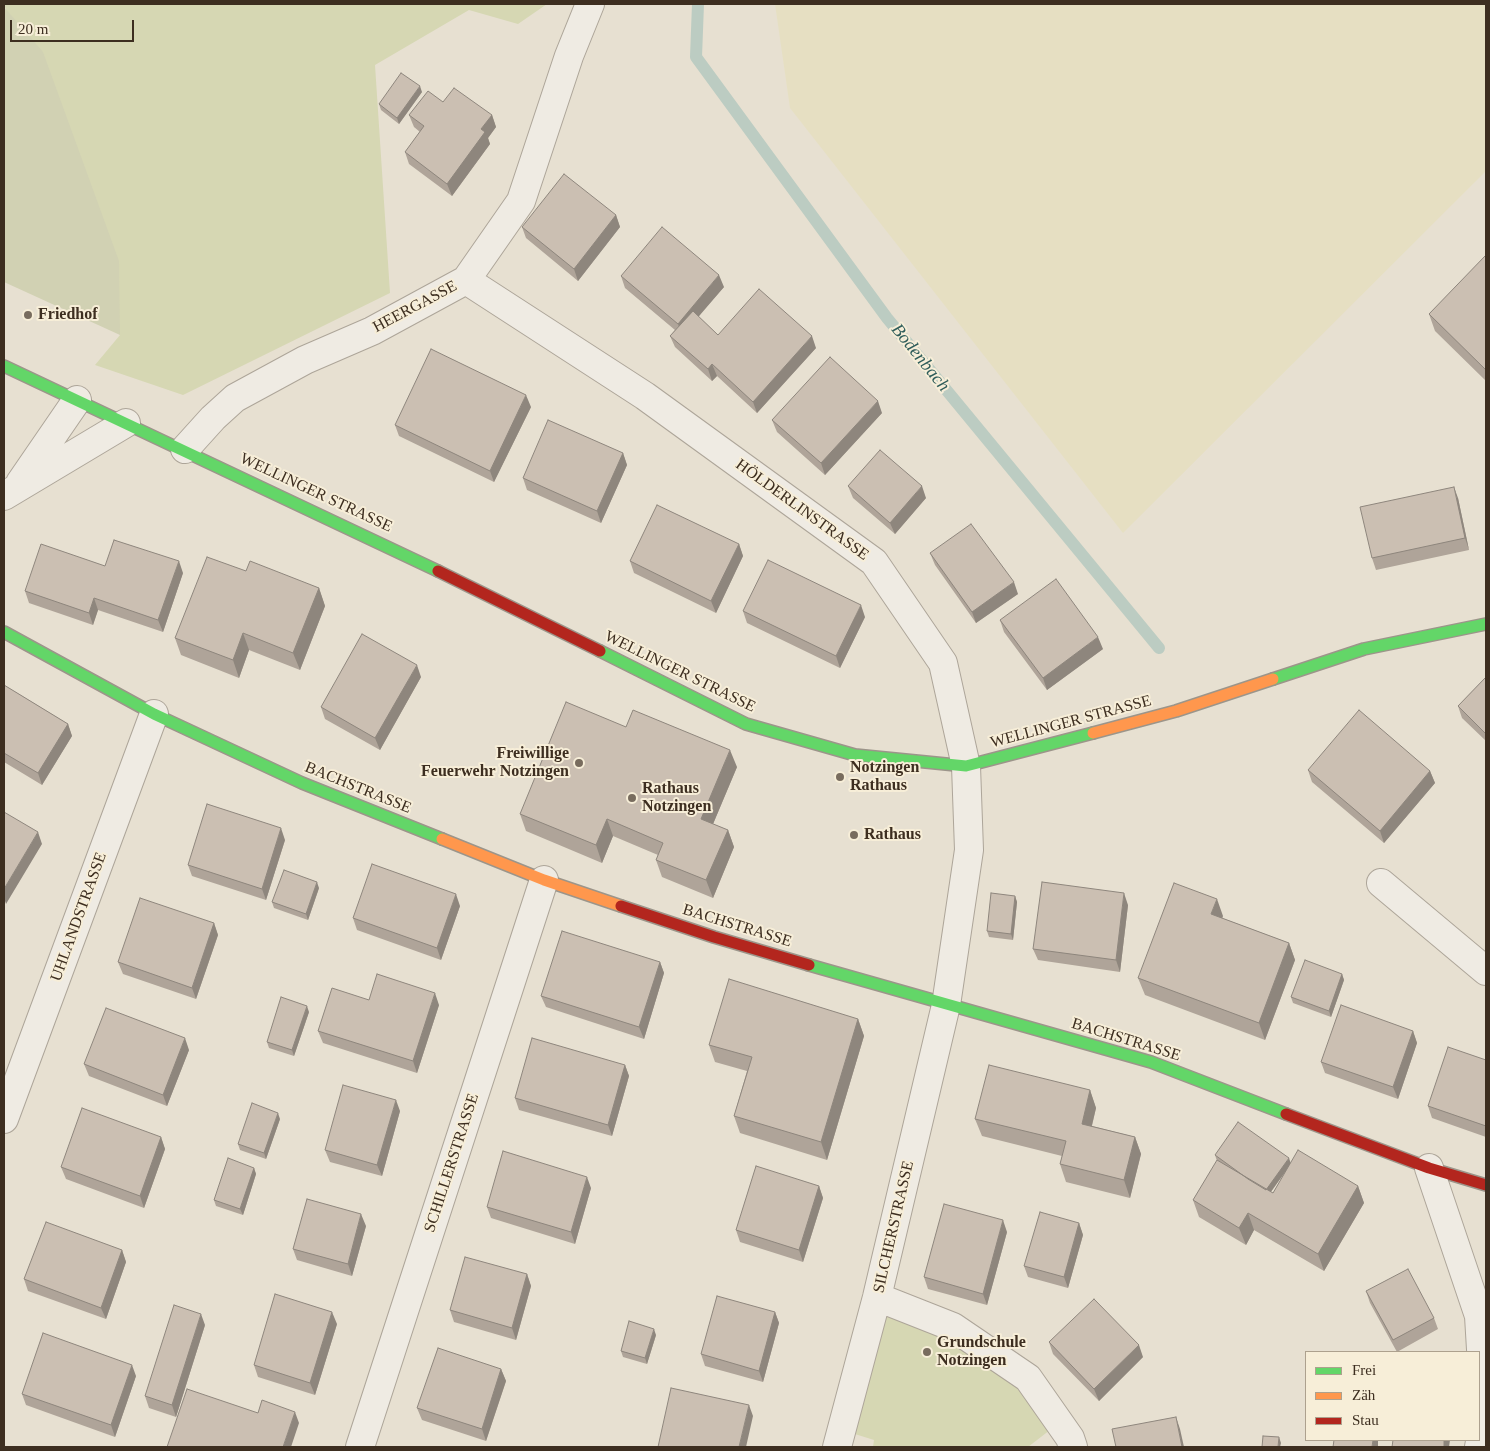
<!DOCTYPE html>
<meta charset="utf-8">
<style>
body{margin:0}
#map{position:relative;width:1490px;height:1451px;overflow:hidden;background:#e7e0d1;font-family:Georgia,serif}
canvas{display:block}
.frame{position:absolute;inset:0;border:5px solid #3d2e20;pointer-events:none}
.legend{position:absolute;left:1305px;top:1351px;width:175px;height:90px;box-sizing:border-box;background:#f7eed8;border:1px solid #ada18e;margin:0;padding:6px 9px;list-style:none;font-size:15px;color:#3d2e20}
.legend li{display:flex;align-items:center;gap:10px;height:25px}
.legend b{width:25px;border:1px solid #ada18e}
.scale{position:absolute;left:10px;top:20px;width:124px;height:22px;box-sizing:border-box;border:2px solid #3d2e20;border-top:0;padding-left:6px;font-size:15px;line-height:18px;white-space:nowrap;color:#3d2e20;-webkit-text-stroke:4px #f7eed8;paint-order:stroke}
</style>
<div id="map">
<canvas width="1490" height="1451"></canvas>
<div class="frame"></div>
<ul class="legend">
<li><b style="height:6px;background:#63d668"></b>Frei</li>
<li><b style="height:6px;background:#ff974d"></b>Zäh</li>
<li><b style="height:6px;background:#b3261e"></b>Stau</li>
</ul>
<div class="scale">20 m</div>
</div>
<script>
const ctx = document.querySelector('canvas').getContext('2d');
ctx.lineJoin = 'round';
function fillPath(path, color) {
  ctx.fillStyle = color;
  ctx.fill(path, 'evenodd');
}
function poly(rows) {
  const path = new Path2D();
  for (const r of rows) {
    path.moveTo(r[0], r[1]);
    for (let i = 2; i < r.length; i += 2) path.lineTo(r[i], r[i + 1]);
  }
  return path;
}
function stroke(path, color, width, dash) {
  ctx.strokeStyle = color;
  ctx.lineWidth = width;
  ctx.lineCap = dash ? 'butt' : 'round';
  ctx.setLineDash(dash || []);
  ctx.stroke(path);
}
function label(font, color, halo, rows, align = 'center') {
  ctx.font = font + ' Georgia,serif';
  ctx.lineWidth = 4;
  ctx.setLineDash([]);
  ctx.textBaseline = 'middle';
  ctx.strokeStyle = halo;
  ctx.fillStyle = color;
  for (const [text, x, y, turn = 0] of rows) {
    ctx.save();
    ctx.translate(x, y);
    ctx.rotate((+turn || 0) * Math.PI / 180);
    ctx.textAlign = isNaN(turn) ? turn : align;
    if (halo) ctx.strokeText(text, 0, 0);
    ctx.fillText(text, 0, 0);
    ctx.restore();
  }
}
fillPath(poly([
 [775,4,1486,4,1486,171,1123,533,790,108]
]), '#e6dfc2');
fillPath(poly([
 [4,4,547,4,518,24,469,10,375,65,390,293,183,395,95,365,120,335],
 [877,1297,953,1327,1059,1423,1028,1447,873,1447,874,1440,842,1430]
]), '#d6d7b3');
fillPath(poly([
 [4,7,43,52,119,261,120,335,4,282]
]), '#d1d1b3');
stroke(poly([
 [698,4,696,57,887,318,1159,648]
]), '#bcccc2', 12);
const street = poly([
 [466,280,645,396,874,562,943,663,966,766,969,850,946,1005,877,1297,837,1447],
 [185,449,213,418,235,398,305,360,372,331,466,280,521,201,569,56,590,4],
 [20,483,77,400],
 [4,496,126,423],
 [1381,883,1486,971],
 [4,1119,154,714],
 [1429,1168,1479,1316,1485,1416,1479,1447],
 [877,1297,953,1327,1028,1378,1070,1438,1073,1447],
 [360,1447,544,880]
]);
const fast = poly([
 [4,366,438,571],
 [4,632,154,714,302,783,442,839],
 [600,651,746,724,855,755,966,766,1093,733],
 [1273,679,1364,649,1486,624],
 [809,965,1151,1062,1286,1114]
]);
const slow = poly([
 [1093,733,1176,711,1273,679],
 [442,839,544,880,621,906]
]);
const jam = poly([
 [438,571,600,651],
 [621,906,714,937,809,965],
 [1286,1114,1429,1168,1486,1185]
]);
stroke(street, '#ada599', 30);
stroke(fast, '#9c958a', 14);
stroke(slow, '#9c958a', 14);
stroke(jam, '#9c958a', 14);
stroke(street, '#efebe3', 28);
stroke(fast, '#63d668', 11);
stroke(slow, '#ff974d', 11);
stroke(jam, '#b3261e', 11);
fillPath(poly([
 [422,92,399,124,381,110,379,104],
 [443,102,492,115,496,127,488,138,490,144,452,196,409,164,405,152,420,132,414,127,409,115],
 [616,215,620,227,578,281,526,238,522,227],
 [1486,256,1486,381,1435,331,1429,314],
 [621,276,724,287,698,316,718,335,816,348,757,413,717,376,712,381,675,347,670,336,675,330,625,288],
 [531,407,494,482,399,436,395,425],
 [882,413,825,475,777,432,772,420],
 [623,453,627,465,601,523,527,490,523,478],
 [848,486,926,498,895,534,853,498],
 [1458,498,1469,550,1376,570,1372,558],
 [739,544,743,556,716,613,634,573,630,561],
 [930,553,1018,594,976,623,935,565],
 [105,566,183,573,163,632,98,610,93,625,29,603,25,591],
 [246,571,319,588,325,606,300,670,249,650,239,678,181,655,175,638],
 [743,611,865,617,840,668,747,623],
 [1000,620,1103,649,1047,690,1004,632],
 [421,677,380,750,325,719,321,707],
 [1486,677,1486,741,1462,718,1458,706],
 [4,685,68,724,72,736,42,785,4,762],
 [626,727,737,767,713,824,728,830,734,847,713,898,662,877,656,860,658,855,613,836,602,863,526,831,520,814],
 [1308,770,1430,771,1435,783,1384,843,1312,782],
 [285,840,266,900,192,876,188,865],
 [319,888,308,920,274,908,272,902],
 [1015,896,1017,902,1013,940,989,937,987,931],
 [1128,905,1120,972,1038,960,1033,949],
 [460,906,441,960,357,930,353,918],
 [1223,916,1222,918,1289,943,1295,960,1265,1040,1145,995,1138,978],
 [214,923,218,935,196,999,123,974,118,962],
 [660,962,664,973,644,1039,546,1007,541,996],
 [1342,974,1344,980,1331,1017,1293,1003,1291,997],
 [369,1000,439,1005,417,1073,323,1043,318,1031],
 [309,1012,294,1056,269,1048,267,1042],
 [858,1019,864,1036,827,1160,740,1133,734,1116,747,1071,715,1062,709,1045],
 [1413,1031,1417,1043,1398,1099,1325,1073,1321,1062],
 [189,1050,167,1106,89,1076,84,1064],
 [1486,1060,1486,1137,1432,1118,1428,1106],
 [625,1065,629,1076,612,1136,519,1110,515,1098],
 [1090,1090,1096,1108,1092,1126,1135,1137,1141,1154,1130,1198,1066,1182,1060,1164,1062,1156,982,1136,975,1119],
 [400,1111,382,1176,330,1162,325,1150],
 [280,1119,266,1159,240,1150,238,1144],
 [161,1137,165,1149,144,1208,66,1179,61,1167],
 [1215,1155,1291,1163,1358,1186,1364,1203,1324,1271,1254,1230,1246,1245,1199,1217,1193,1200,1217,1161],
 [1285,1172,1273,1193,1271,1192],
 [254,1168,256,1174,243,1215,216,1206,214,1200],
 [819,1186,823,1198,803,1262,740,1242,736,1230],
 [591,1188,575,1244,491,1218,487,1207],
 [1079,1223,1083,1235,1068,1288,1028,1277,1024,1266],
 [366,1226,352,1276,297,1260,293,1249],
 [1007,1232,987,1305,928,1289,924,1277],
 [122,1250,126,1262,106,1319,28,1291,24,1279],
 [527,1274,531,1286,516,1340,454,1322,450,1310],
 [1366,1291,1434,1318,1438,1329,1397,1352,1370,1303],
 [775,1312,779,1323,763,1382,705,1366,701,1354],
 [337,1324,315,1395,258,1377,254,1365],
 [205,1325,176,1417,149,1408,145,1396],
 [656,1335,647,1364,623,1357,621,1351],
 [1049,1342,1143,1357,1099,1401,1053,1354],
 [501,1369,506,1381,486,1441,422,1420,417,1408],
 [136,1376,115,1437,26,1405,22,1394]
]), '#afa499');
fillPath(poly([
 [420,86,422,92,399,124,397,118],
 [492,115,496,127,488,138,490,144,452,196,447,184,481,129],
 [616,215,620,227,578,281,574,269],
 [719,275,724,287,682,336,678,324],
 [812,336,816,348,757,413,753,402],
 [712,364,717,376,712,381,708,369],
 [526,395,531,407,494,482,490,471],
 [878,401,882,413,825,475,821,463],
 [623,453,627,465,601,523,597,511],
 [922,486,926,498,895,534,890,523],
 [1454,487,1458,498,1469,550,1465,538],
 [739,544,743,556,716,613,711,601],
 [179,561,183,573,163,632,158,620],
 [1014,582,1018,594,976,623,972,612],
 [319,588,325,606,300,670,293,653],
 [94,598,98,610,93,625,89,613],
 [861,605,865,617,840,668,836,656],
 [243,633,249,650,239,678,233,660],
 [1098,637,1103,649,1047,690,1043,678],
 [417,665,421,677,380,750,375,738],
 [68,724,72,736,42,785,38,773],
 [730,750,737,767,708,836,701,819],
 [1430,771,1435,783,1384,843,1380,831],
 [607,819,613,836,602,863,596,845],
 [281,828,285,840,266,900,262,889],
 [728,830,734,847,713,898,706,880],
 [38,832,42,844,6,904,4,898,4,889],
 [317,882,319,888,308,920,306,914],
 [1124,893,1128,905,1120,972,1116,960],
 [456,894,460,906,441,960,437,948],
 [1015,896,1017,902,1013,940,1011,934],
 [1217,899,1223,916,1217,931,1211,914],
 [214,923,218,935,196,999,192,988],
 [1289,943,1295,960,1265,1040,1259,1023],
 [660,962,664,973,644,1039,639,1027],
 [1342,974,1344,980,1331,1017,1329,1011],
 [435,993,439,1005,417,1073,413,1061],
 [307,1006,309,1012,294,1056,292,1050],
 [858,1019,864,1036,827,1160,821,1142],
 [1413,1031,1417,1043,1398,1099,1393,1087],
 [185,1038,189,1050,167,1106,163,1095],
 [625,1065,629,1076,612,1136,608,1125],
 [1090,1090,1096,1108,1088,1141,1082,1124],
 [396,1100,400,1111,382,1176,377,1165],
 [278,1113,280,1119,266,1159,264,1153],
 [161,1137,165,1149,144,1208,140,1196],
 [1135,1137,1141,1154,1130,1198,1124,1180],
 [1289,1158,1291,1164,1267,1197,1265,1191],
 [254,1168,256,1174,243,1215,240,1209],
 [587,1177,591,1188,575,1244,571,1232],
 [819,1186,823,1198,803,1262,799,1250],
 [1358,1186,1364,1203,1324,1271,1318,1254],
 [1248,1213,1254,1230,1246,1245,1239,1228],
 [361,1214,366,1226,352,1276,348,1264],
 [1003,1220,1007,1232,987,1305,983,1294],
 [1079,1223,1083,1235,1068,1288,1064,1277],
 [122,1250,126,1262,106,1319,101,1308],
 [527,1274,531,1286,516,1340,512,1328],
 [332,1312,337,1324,315,1395,310,1383],
 [775,1312,779,1323,763,1382,759,1371],
 [201,1314,205,1325,176,1417,172,1405],
 [654,1329,656,1335,647,1364,645,1358],
 [1139,1345,1143,1357,1099,1401,1094,1389],
 [132,1365,136,1376,115,1437,111,1425],
 [501,1369,506,1381,486,1441,482,1429],
 [749,1405,753,1416,746,1447,739,1447],
 [295,1412,299,1423,291,1447,283,1447],
 [1176,1417,1180,1429,1184,1447,1182,1447],
 [1279,1437,1281,1443,1280,1447,1278,1447],
 [1373,1440,1378,1440,1378,1447,1372,1447],
 [1444,1440,1450,1440,1449,1447,1444,1447]
]), '#8e867d');
const building = poly([
 [401,73,420,86,397,118,379,104,401,73],
 [454,88,492,115,481,129,485,132,447,184,405,152,424,126,409,115,428,91,443,102,454,88],
 [564,174,616,215,574,269,522,227,564,174],
 [662,227,719,275,678,324,621,276,662,227],
 [1486,255,1486,370,1429,314,1486,255],
 [759,289,812,336,753,402,712,364,708,369,670,336,693,311,718,335,759,289],
 [431,349,526,395,490,471,395,425,431,349],
 [830,357,878,401,821,463,772,420,830,357],
 [548,420,623,453,597,511,523,478,548,420],
 [880,450,922,486,890,523,848,486,880,450],
 [1454,487,1465,538,1372,558,1360,507,1454,487],
 [657,505,739,544,711,601,630,561,657,505],
 [971,524,1014,582,972,612,930,553,971,524],
 [114,540,179,561,158,620,94,598,89,613,25,591,41,544,105,566,114,540],
 [207,557,246,571,250,561,319,588,293,653,243,633,233,660,175,638,207,557],
 [768,560,861,605,836,656,743,611,768,560],
 [1056,579,1098,637,1043,678,1000,620,1056,579],
 [362,634,417,665,375,738,321,707,362,634],
 [1486,677,1486,734,1458,706,1486,677],
 [4,685,68,724,38,773,4,753,4,685],
 [566,702,626,727,633,710,730,750,701,819,728,830,706,880,656,860,663,843,607,819,596,845,520,814,566,702],
 [1359,710,1430,771,1380,831,1308,770,1359,710],
 [207,804,281,828,262,889,188,865,207,804],
 [4,812,38,832,4,889,4,812],
 [372,864,456,894,437,948,353,918,372,864],
 [284,870,317,882,306,914,272,902,284,870],
 [1042,882,1124,893,1116,960,1033,949,1042,882],
 [1174,883,1217,899,1211,914,1289,943,1259,1023,1138,978,1174,883],
 [991,893,1015,896,1011,934,987,931,991,893],
 [140,898,214,923,192,988,118,962,140,898],
 [562,931,660,962,639,1027,541,996,562,931],
 [1305,960,1342,974,1329,1011,1291,997,1305,960],
 [377,974,435,993,413,1061,318,1031,332,988,369,1000,377,974],
 [729,979,858,1019,821,1142,734,1116,752,1057,709,1045,729,979],
 [281,997,307,1006,292,1050,267,1042,281,997],
 [1341,1005,1413,1031,1393,1087,1321,1062,1341,1005],
 [106,1008,185,1038,163,1095,84,1064,106,1008],
 [532,1038,625,1065,608,1125,515,1098,532,1038],
 [1448,1047,1486,1060,1486,1126,1428,1106,1448,1047],
 [989,1065,1090,1090,1082,1124,1135,1137,1124,1180,1060,1164,1066,1141,975,1119,989,1065],
 [343,1085,396,1100,377,1165,325,1150,343,1085],
 [252,1103,278,1113,264,1153,238,1144,252,1103],
 [82,1108,161,1137,140,1196,61,1167,82,1108],
 [1238,1122,1289,1158,1266,1190,1248,1179,1215,1155,1238,1122],
 [1298,1150,1358,1186,1318,1254,1248,1213,1239,1228,1193,1200,1217,1160,1273,1193,1298,1150],
 [503,1151,587,1177,571,1232,487,1207,503,1151],
 [228,1158,254,1168,240,1209,214,1200,228,1158],
 [756,1166,819,1186,799,1250,736,1230,756,1166],
 [307,1199,361,1214,348,1264,293,1249,307,1199],
 [944,1204,1003,1220,983,1294,924,1277,944,1204],
 [1040,1212,1079,1223,1064,1277,1024,1266,1040,1212],
 [46,1222,122,1250,101,1308,24,1279,46,1222],
 [465,1257,527,1274,512,1328,450,1310,465,1257],
 [1408,1269,1434,1318,1393,1340,1366,1291,1408,1269],
 [275,1294,332,1312,310,1383,254,1365,275,1294],
 [717,1296,775,1312,759,1371,701,1354,717,1296],
 [1094,1299,1139,1345,1094,1389,1049,1342,1094,1299],
 [174,1305,201,1314,172,1405,145,1396,174,1305],
 [629,1321,654,1329,645,1358,621,1351,629,1321],
 [43,1333,132,1365,111,1425,22,1394,43,1333],
 [438,1348,501,1369,482,1429,417,1408,438,1348],
 [671,1388,749,1405,739,1447,658,1447,671,1388],
 [187,1389,258,1413,262,1400,295,1412,283,1447,167,1447,187,1389],
 [1176,1417,1182,1447,1116,1447,1112,1429,1176,1417],
 [1263,1436,1279,1437,1278,1447,1262,1447,1263,1436],
 [1334,1440,1373,1440,1372,1447,1333,1447,1334,1440],
 [1393,1440,1444,1440,1444,1447,1392,1447,1393,1440]
]);
fillPath(building, '#cbbfb2');
stroke(building, '#8e867d', 1);
for (const [x, y, r, color] of [
 [28,315,5,"#786c5e"],
 [579,763,5,"#786c5e"],
 [840,777,5,"#786c5e"],
 [632,798,5,"#786c5e"],
 [854,835,5,"#786c5e"],
 [927,1352,5,"#786c5e"]
]) {
  const dot = new Path2D();
  dot.arc(x, y, r, 0, 2 * Math.PI);
  ctx.fillStyle = color;
  ctx.fill(dot);
  stroke(dot, '#f7eed8', 2);
}
label('16px', '#3d2e20', '#f7eed8', [
 ["HEERGASSE",415,307,-28],
 ["WELLINGER STRASSE",316,493,25],
 ["HÖLDERLINSTRASSE",802,510,36],
 ["WELLINGER STRASSE",680,672,26],
 ["WELLINGER STRASSE",1071,722,-15],
 ["BACHSTRASSE",358,788,22],
 ["UHLANDSTRASSE",79,917,-70],
 ["BACHSTRASSE",737,926,17],
 ["BACHSTRASSE",1126,1040,17],
 ["SCHILLERSTRASSE",452,1163,-72],
 ["SILCHERSTRASSE",894,1227,-77]
]);
label('bold 16px', '#3d2e20', '#f7eed8', [
 ["Friedhof",38,315],
 ["Freiwillige",569,754,"right"],
 ["Feuerwehr Notzingen",569,772,"right"],
 ["Notzingen",850,768],
 ["Rathaus",850,786],
 ["Rathaus",642,789],
 ["Notzingen",642,807],
 ["Rathaus",864,835],
 ["Grundschule",937,1343],
 ["Notzingen",937,1361]
], 'left');
label('italic 18px', '#2f5d5a', '#f7eed8', [
 ["Bodenbach",920,358,51]
]);
</script>
